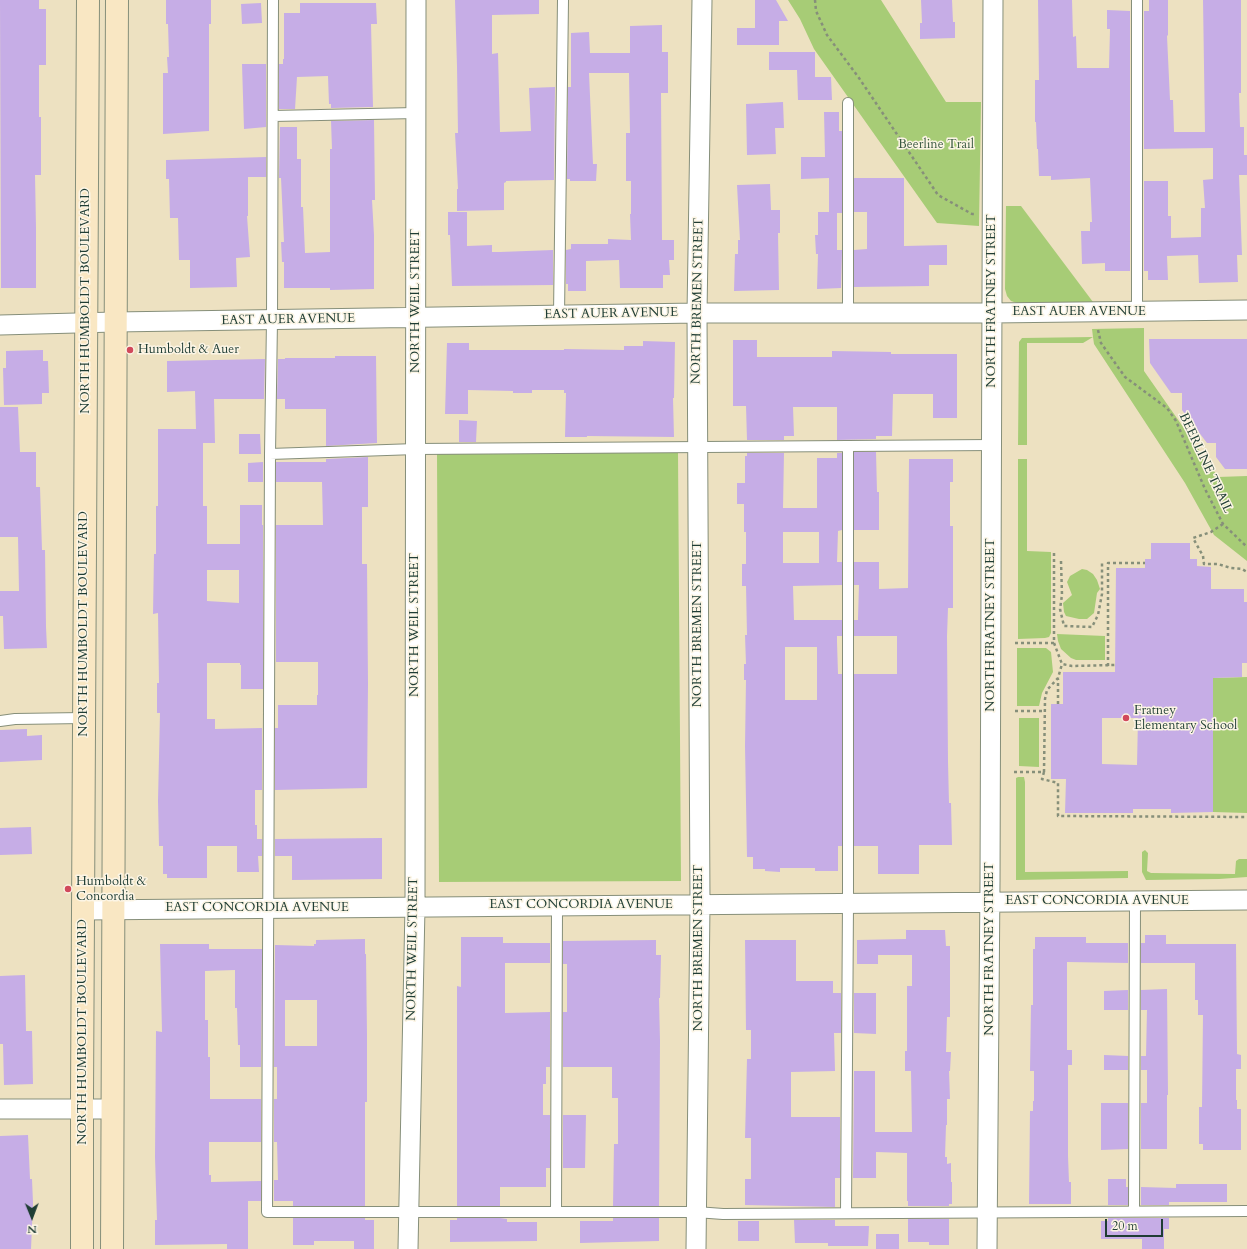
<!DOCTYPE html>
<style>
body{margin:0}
#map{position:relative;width:1247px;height:1249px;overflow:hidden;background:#ede1c1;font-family:Cardo,serif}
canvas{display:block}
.north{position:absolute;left:12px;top:1197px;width:40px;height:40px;-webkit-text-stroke:3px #fcf5e5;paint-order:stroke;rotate:179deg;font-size:11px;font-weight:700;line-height:16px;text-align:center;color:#1f3d34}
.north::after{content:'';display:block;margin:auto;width:14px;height:18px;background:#1f3d34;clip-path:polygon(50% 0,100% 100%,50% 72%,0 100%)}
.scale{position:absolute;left:1105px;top:1219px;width:58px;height:18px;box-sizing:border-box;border:2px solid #1f3d34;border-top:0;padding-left:5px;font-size:12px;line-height:14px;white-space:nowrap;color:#1f3d34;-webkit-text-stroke:3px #fcf5e5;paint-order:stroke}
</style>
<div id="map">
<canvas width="1247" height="1249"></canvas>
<div class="north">N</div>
<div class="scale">20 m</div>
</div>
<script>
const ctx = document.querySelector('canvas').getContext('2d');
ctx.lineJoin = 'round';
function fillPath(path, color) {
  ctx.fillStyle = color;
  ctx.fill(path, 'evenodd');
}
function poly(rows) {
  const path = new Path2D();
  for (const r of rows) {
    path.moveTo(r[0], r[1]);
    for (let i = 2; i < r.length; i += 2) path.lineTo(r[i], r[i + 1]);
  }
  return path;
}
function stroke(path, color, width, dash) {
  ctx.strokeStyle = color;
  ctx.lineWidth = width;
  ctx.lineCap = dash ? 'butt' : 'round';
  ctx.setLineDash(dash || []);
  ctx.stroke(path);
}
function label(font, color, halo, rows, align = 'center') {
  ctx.font = font + ' Cardo,serif';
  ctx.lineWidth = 3;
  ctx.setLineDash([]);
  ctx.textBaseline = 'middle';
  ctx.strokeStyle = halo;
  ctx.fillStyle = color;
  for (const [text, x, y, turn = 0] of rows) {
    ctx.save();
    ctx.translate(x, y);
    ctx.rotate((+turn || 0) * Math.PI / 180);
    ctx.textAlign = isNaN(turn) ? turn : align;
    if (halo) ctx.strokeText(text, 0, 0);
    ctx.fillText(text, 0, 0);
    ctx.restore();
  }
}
fillPath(poly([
 [788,0,881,0,946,102,981,102,979,226,937,223,814,49,800,19],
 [1006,206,1021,206,1093,302,1017,303,1011,301,1007,296,1005,289],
 [1144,328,1144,371,1218,477,1247,476,1247,561,1214,535,1185,483,1094,344,1093,337,1083,343,1027,343,1027,445,1018,445,1019,342,1022,338,1093,337,1092,329],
 [678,452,681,881,439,882,437,454],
 [1018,459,1027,459,1027,551,1051,552,1051,633,1049,637,1045,638,1018,639],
 [1082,569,1087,570,1093,574,1097,580,1100,589,1097,593,1094,613,1087,619,1079,619,1066,616,1064,612,1063,603,1072,595,1067,582,1070,576],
 [1057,634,1105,636,1105,660,1076,660,1071,658,1061,649,1058,641],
 [1017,648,1046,648,1051,652,1053,672,1042,693,1039,706,1017,706],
 [1247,677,1247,813,1213,812,1213,678],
 [1019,718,1039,718,1039,767,1019,766],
 [1018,777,1024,777,1025,782,1025,872,1128,871,1128,878,1016,880,1016,778],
 [1145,850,1148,853,1147,871,1151,873,1235,874,1236,861,1239,859,1247,859,1247,877,1219,879,1146,880,1142,872,1142,852]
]), '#a7cc76');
fillPath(poly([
 [0,0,39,0,39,9,46,9,46,65,39,65,39,117,41,117,41,175,35,175,36,228,36,288,1,288],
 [166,0,211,0,211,24,209,24,209,131,163,134,163,73,168,73,167,57,169,57,168,24,166,24],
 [455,0,539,0,539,14,492,15,492,54,498,53,500,132,531,131,529,88,555,87,554,180,506,181,506,182,504,183,504,210,457,211,457,189,458,189,455,133,458,133,457,66],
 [755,0,776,0,788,21,779,21,779,45,737,45,737,28,755,28],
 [921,0,952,0,953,22,955,22,955,38,920,39,920,23,922,23],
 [1038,0,1072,0,1073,37,1076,36,1077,68,1109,68,1110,29,1107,29,1107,10,1130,11,1130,271,1105,271,1105,263,1082,264,1081,231,1090,231,1090,222,1092,222,1090,178,1051,180,1051,176,1039,176,1038,149,1037,149,1036,122,1035,122,1035,80,1039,80],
 [1149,0,1168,0,1168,35,1167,36,1170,100,1173,100,1174,132,1205,132,1203,0,1241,0,1241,93,1239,93,1240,127,1244,127,1244,155,1247,155,1247,175,1239,175,1242,255,1237,255,1238,282,1199,283,1198,255,1167,256,1168,280,1148,280,1148,271,1144,271,1144,181,1168,181,1168,216,1171,216,1171,238,1201,237,1201,208,1205,208,1203,180,1213,179,1213,148,1144,149,1144,11,1149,11],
 [261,3,262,23,242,24,241,4],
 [300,3,376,3,377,24,371,24,373,107,331,108,331,104,329,104,328,76,297,77,295,109,279,109,279,64,283,64,283,59,284,59,284,13,300,13],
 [662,25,662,52,668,52,668,93,661,93,662,240,674,240,674,260,669,260,670,275,663,275,663,288,620,288,619,260,586,261,586,291,568,291,568,284,566,284,566,250,571,249,571,244,608,244,608,239,631,240,630,214,631,214,631,181,626,181,626,133,630,133,629,73,589,73,593,164,597,164,596,181,570,181,570,179,567,179,568,87,571,87,571,33,589,32,590,53,630,53,630,26],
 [769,52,815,52,815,77,831,77,832,100,798,100,797,70,769,70],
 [242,64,266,64,266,127,244,129],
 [783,102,784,128,775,128,776,154,747,155,746,104],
 [824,112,839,112,839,131,842,131,842,213,837,213,837,250,842,250,841,288,817,289,818,254,816,254,815,235,818,235,818,212,829,212,829,178,801,179,801,157,825,157],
 [374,120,375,200,372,200,374,235,374,289,330,290,330,288,284,288,284,262,282,262,281,242,284,242,281,178,279,178,280,127,297,127,297,159,301,159,301,207,303,207,305,253,330,252,330,149,332,149,331,121],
 [266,157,266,177,248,177,248,216,247,216,250,257,236,258,237,287,190,288,190,260,179,260,178,218,170,218,169,179,166,179,166,160],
 [854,178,904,178,904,246,947,245,947,265,929,265,929,286,854,287,854,250,867,249,867,212,854,212],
 [770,184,771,210,780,210,780,233,778,233,779,290,734,291,735,254,738,254,738,240,740,240,737,185],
 [448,212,467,212,467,246,492,245,492,252,500,252,553,250,553,285,452,286,450,235,448,235],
 [1149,339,1247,339,1247,469,1225,469,1216,457,1216,443,1207,443,1182,410,1182,393,1171,393,1150,363],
 [733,340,757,340,757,357,832,357,832,351,891,352,891,354,957,354,957,418,933,418,933,394,893,394,892,436,876,436,876,439,837,440,837,407,793,407,794,436,784,436,784,440,747,440,746,406,733,406],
 [643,341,675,342,674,398,673,398,674,437,587,436,587,437,565,437,566,393,564,393,564,390,532,390,532,393,513,393,513,391,468,390,468,414,445,414,447,343,469,343,469,350,564,350,564,349,624,350,624,346,643,346],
 [43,350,43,361,48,361,49,393,42,393,42,404,4,405,3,368,6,368,6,351],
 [335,356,376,356,377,443,326,446,326,409,285,409,285,399,277,399,278,359,285,359,285,358,335,358],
 [265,359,264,399,214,399,215,443,203,443,203,506,207,506,207,544,240,544,240,505,262,505,262,525,263,525,263,689,241,689,241,665,240,665,240,663,207,663,207,719,215,719,215,729,262,728,262,790,255,790,255,825,257,825,257,839,262,839,262,856,258,856,259,872,237,872,237,846,207,846,207,878,167,878,167,874,163,874,163,846,159,846,158,801,160,713,157,713,157,683,159,683,158,613,153,614,154,554,156,554,156,506,158,506,158,429,196,429,195,391,167,392,167,361],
 [207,570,239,570,239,603,207,601],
 [0,407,18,407,20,452,36,452,36,487,40,487,42,550,45,550,46,627,47,648,4,649,3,616,0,616,0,591,19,591,18,537,0,537],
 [459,420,477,421,476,442,459,442],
 [239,434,260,434,261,454,239,454],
 [854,452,876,452,877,492,879,492,879,530,854,530],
 [747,453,784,453,783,508,817,508,817,458,837,458,837,453,842,453,842,530,838,531,837,562,842,562,842,585,793,586,794,620,842,620,842,636,837,636,837,642,838,674,842,674,842,846,838,846,838,871,815,871,815,868,780,868,780,872,765,871,765,869,753,869,753,857,747,857,745,746,746,680,744,680,744,664,746,664,745,635,747,635,746,586,742,586,742,564,746,564,746,532,744,532,744,504,737,504,737,483,745,483,745,456,747,456],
 [783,532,819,532,819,563,783,563],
 [785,647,817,647,817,700,785,700],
 [368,457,368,507,362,507,362,564,367,564,368,684,367,788,275,790,275,728,278,728,278,705,317,705,317,695,318,695,318,662,276,662,276,525,323,525,322,482,276,482,276,462,326,462,326,459],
 [909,459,953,459,953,482,950,482,950,526,953,526,953,608,948,608,947,636,948,762,949,803,951,803,952,845,919,845,919,874,878,874,878,846,854,846,854,674,897,674,897,636,854,636,854,620,858,620,858,618,859,585,854,585,854,562,879,562,879,589,908,588],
 [263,462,263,482,248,482,248,463],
 [1151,543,1190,543,1190,559,1197,559,1197,566,1211,567,1211,589,1244,589,1244,602,1247,602,1247,663,1242,663,1242,677,1213,678,1213,812,1171,813,1171,809,1133,809,1133,813,1065,813,1066,779,1051,779,1051,704,1063,704,1063,672,1115,672,1116,568,1145,568,1145,559,1151,559],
 [1102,718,1138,718,1137,765,1102,764],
 [27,729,27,736,42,735,42,760,0,762,0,730],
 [31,827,32,854,0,855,0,828],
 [382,838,382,879,292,880,292,856,275,856,275,839],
 [906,930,945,930,946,946,950,946,950,1017,947,1017,946,1052,951,1052,950,1071,949,1071,950,1099,947,1099,947,1125,946,1125,945,1157,947,1157,947,1164,951,1163,951,1182,952,1182,952,1204,949,1204,949,1206,908,1206,908,1201,907,1201,907,1153,876,1152,876,1178,853,1178,854,1071,875,1071,875,1132,912,1132,911,1071,905,1071,905,1051,907,1051,907,986,912,986,912,955,878,955,878,964,857,964,857,940,906,939],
 [1145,935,1166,935,1166,944,1236,944,1237,1054,1241,1055,1241,1069,1236,1069,1236,1100,1237,1100,1237,1109,1241,1109,1241,1150,1203,1150,1203,1144,1199,1144,1199,1107,1202,1107,1203,1015,1198,1015,1198,1000,1195,1000,1195,963,1141,963,1141,943,1145,943],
 [461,937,503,937,503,943,550,943,550,963,505,963,505,1013,550,1012,550,1067,546,1067,546,1084,543,1084,543,1115,550,1115,550,1168,546,1168,546,1187,500,1187,500,1206,457,1206,457,986,461,987],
 [1035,937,1086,937,1086,943,1128,943,1128,963,1067,962,1067,1050,1072,1050,1072,1065,1068,1065,1068,1156,1069,1182,1071,1182,1071,1204,1029,1204,1030,1111,1033,1111,1033,1101,1034,1101,1034,1071,1030,1071,1031,1005,1033,1005,1033,949,1035,949],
 [365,939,365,954,366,954,367,1035,367,1102,365,1102,365,1206,293,1206,293,1201,274,1201,274,1180,278,1180,277,1142,274,1142,274,1099,277,1099,277,1067,274,1067,275,945,314,946,314,944,316,944,316,940],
 [285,1000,317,1000,317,1046,285,1046],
 [656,940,656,955,661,955,660,998,659,998,660,1041,659,1206,613,1206,614,1144,618,1144,618,1098,612,1098,612,1067,563,1067,563,1012,567,1012,567,964,563,964,563,941],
 [745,940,796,940,796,981,833,981,833,993,841,993,841,1033,834,1033,835,1071,791,1072,791,1117,840,1117,840,1178,835,1178,835,1207,745,1205,745,1179,751,1179,751,1138,745,1138,747,1059,751,1059,751,1030,746,1030],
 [160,944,209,944,209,949,262,949,261,1067,240,1067,240,1045,238,1045,237,1008,235,1008,235,970,205,971,205,1020,208,1020,208,1057,210,1057,210,1099,261,1099,261,1142,209,1142,209,1175,211,1175,211,1182,261,1181,261,1201,248,1201,248,1249,227,1249,227,1244,155,1245,155,1220,157,1220,155,1157,156,1031,162,1032],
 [25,975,26,1031,32,1031,33,1084,4,1085,3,1044,0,1044,0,976],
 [1167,989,1168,1095,1167,1095,1167,1149,1141,1149,1141,1103,1147,1103,1147,1070,1141,1070,1141,1056,1146,1056,1147,1010,1141,1010,1141,990],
 [1128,990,1128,1010,1104,1010,1104,991],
 [854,993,876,993,876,1034,854,1033],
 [1104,1055,1128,1056,1128,1070,1104,1070],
 [1101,1103,1128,1103,1128,1149,1101,1150],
 [563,1115,586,1115,585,1168,563,1168],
 [28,1135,30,1179,32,1179,33,1203,31,1249,0,1249,0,1136],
 [1108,1179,1126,1179,1126,1187,1128,1187,1128,1205,1108,1205],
 [1176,1184,1227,1184,1227,1202,1169,1202,1169,1205,1141,1205,1141,1187,1176,1188],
 [293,1218,365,1218,365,1220,374,1220,374,1249,354,1249,354,1241,314,1241,314,1245,293,1245],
 [457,1218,500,1218,507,1219,507,1222,537,1222,537,1241,450,1242,450,1220,457,1220],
 [613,1218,659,1218,659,1241,580,1243,580,1221,613,1221],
 [1108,1218,1169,1218,1169,1229,1164,1229,1164,1249,1142,1249,1142,1239,1101,1239,1101,1221,1108,1221],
 [908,1219,949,1219,949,1245,929,1245,929,1242,908,1242],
 [794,1220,835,1220,835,1226,869,1226,868,1246,828,1246,828,1243,795,1243],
 [738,1221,759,1221,759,1241,738,1241],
 [876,1234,899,1234,899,1249,876,1249]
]), '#c6ade6');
const service = poly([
 [273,0,272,320,270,454,267,1212,696,1212,723,1214,1247,1211],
 [1137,0,1137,312],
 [273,116,416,113],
 [848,313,848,103],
 [559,315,563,0],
 [270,454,416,449,992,445],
 [0,721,15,719,83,718],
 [1134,1211,1135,901],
 [556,1212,557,906],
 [846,1213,848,903,848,446]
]);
const minor = poly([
 [0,325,115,322,697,313,992,313,1247,310],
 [83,910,1247,900],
 [0,1109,113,1109],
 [408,1249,415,907,416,0],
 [696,1249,700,905,697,313,702,0],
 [987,1249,990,882,993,0]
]);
const secondary = poly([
 [82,1249,82,1094,88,0],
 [112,1249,117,0]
]);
stroke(service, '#868f7a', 12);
stroke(minor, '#868f7a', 21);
stroke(secondary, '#868f7a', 24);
stroke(poly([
 [815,0,816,11,827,35,859,78,938,195,972,214,974,214],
 [1098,330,1101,343,1125,377,1167,408,1176,421,1205,489,1223,524,1247,547],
 [1223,524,1211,532,1193,538,1203,556,1204,564,1218,564,1231,568,1242,569,1247,572],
 [1061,561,1062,595,1060,609,1064,626,1092,627,1098,615,1102,594,1102,561],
 [1015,643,1054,643,1054,552],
 [1054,643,1062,664,1072,666,1115,665],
 [1108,666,1108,563,1145,563],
 [1058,704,1058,679],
 [1015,711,1044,711],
 [1014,772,1044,772,1045,699,1047,690,1058,678,1062,664],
 [1044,772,1042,779,1058,783,1058,816,1247,817]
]), '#868f7a', 2.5, [3, 3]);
stroke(service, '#fff', 10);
stroke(minor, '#fff', 19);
stroke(secondary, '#f9e7c3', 22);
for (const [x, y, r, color] of [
 [130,350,4,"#d1495b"],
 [1126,718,4,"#d1495b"],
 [68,889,4,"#d1495b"]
]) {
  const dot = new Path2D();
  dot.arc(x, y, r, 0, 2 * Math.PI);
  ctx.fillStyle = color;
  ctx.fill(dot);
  stroke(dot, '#fcf5e5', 1.5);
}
label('13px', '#3a5a41', '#fcf5e5', [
 ["Beerline Trail",936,145]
]);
label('13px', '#1f3d34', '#fcf5e5', [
 ["NORTH HUMBOLDT BOULEVARD",86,301,-90],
 ["NORTH WEIL STREET",416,301,-90],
 ["NORTH BREMEN STREET",698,301,-89],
 ["NORTH FRATNEY STREET",992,301,-90],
 ["EAST AUER AVENUE",1079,312],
 ["EAST AUER AVENUE",611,314,-1],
 ["EAST AUER AVENUE",288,320,-1],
 ["BEERLINE TRAIL",1205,463,65],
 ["NORTH HUMBOLDT BOULEVARD",84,624,-90],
 ["NORTH BREMEN STREET",698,624,-90],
 ["NORTH WEIL STREET",415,625,-90],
 ["NORTH FRATNEY STREET",991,625,-90],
 ["EAST CONCORDIA AVENUE",1097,901],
 ["EAST CONCORDIA AVENUE",581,905],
 ["EAST CONCORDIA AVENUE",257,908],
 ["NORTH BREMEN STREET",699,948,-90],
 ["NORTH WEIL STREET",413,949,-89],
 ["NORTH FRATNEY STREET",990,949,-90],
 ["NORTH HUMBOLDT BOULEVARD",83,1032,-90]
]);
label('13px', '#1f3d34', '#fcf5e5', [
 ["Humboldt & Auer",138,350],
 ["Fratney",1134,711],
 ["Elementary School",1134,726],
 ["Humboldt &",76,882],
 ["Concordia",76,897]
], 'left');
</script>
